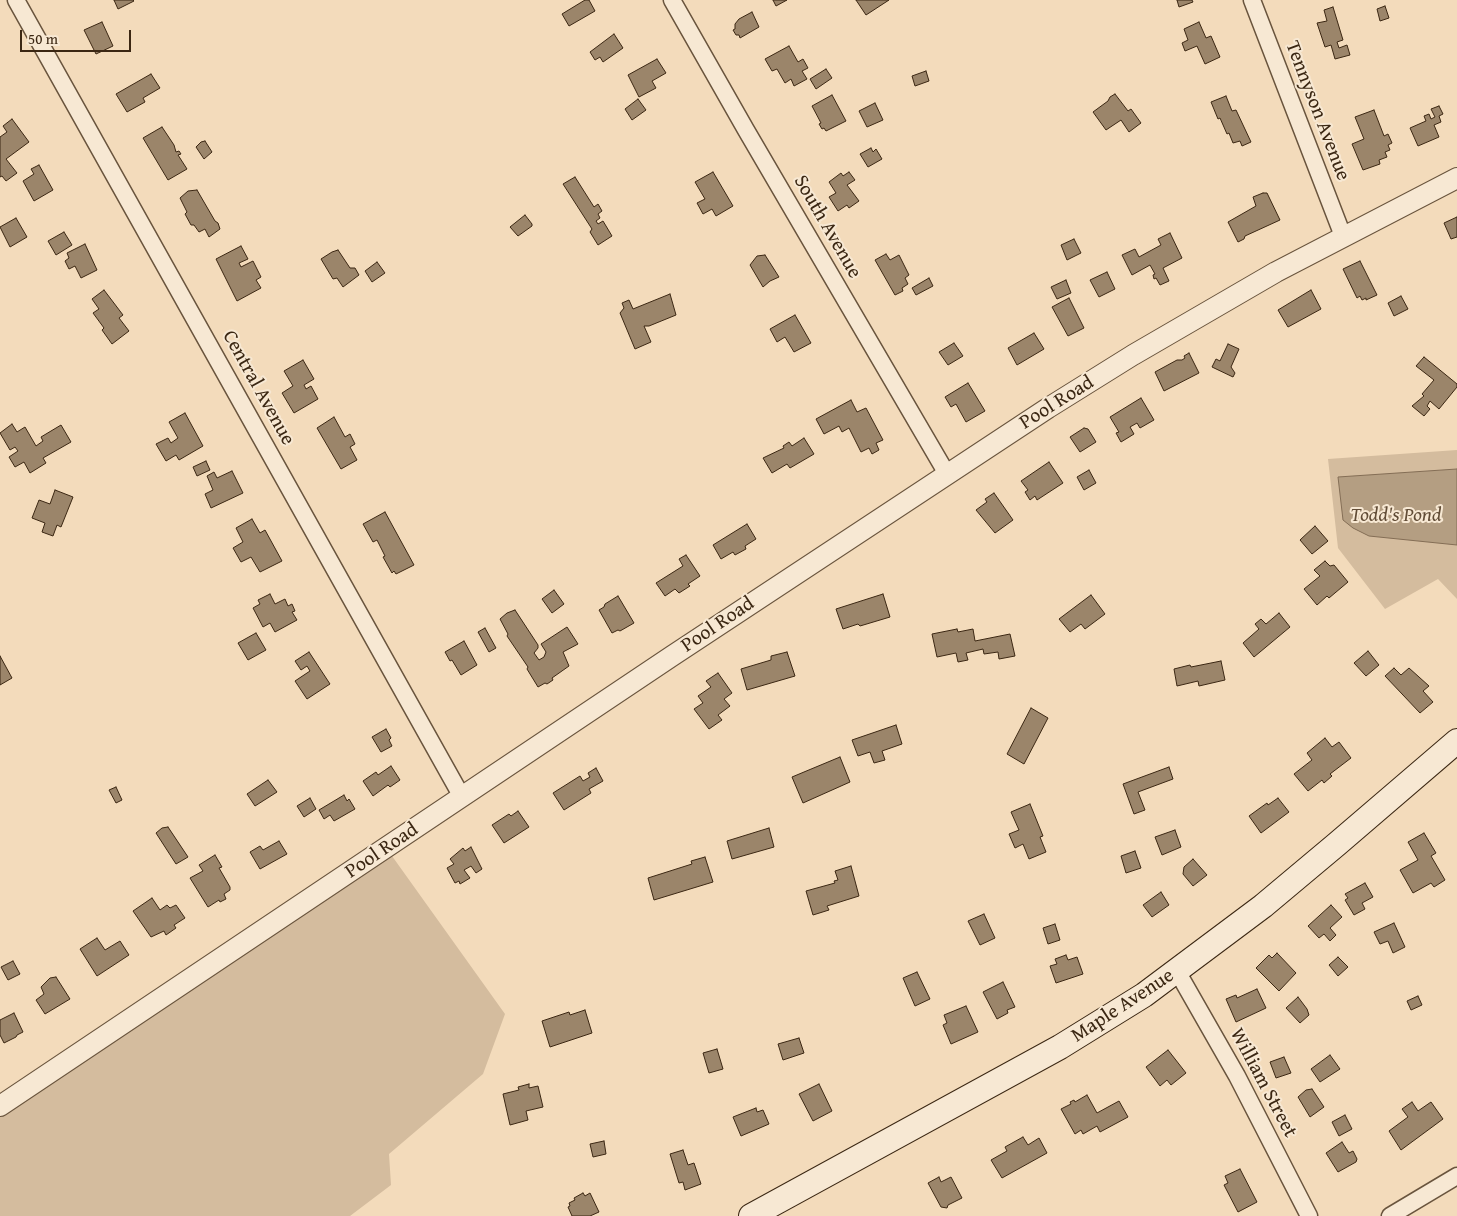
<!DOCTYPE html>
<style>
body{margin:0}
#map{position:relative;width:1457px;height:1216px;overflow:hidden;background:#f3dbbb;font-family:"Gentium Book Plus",serif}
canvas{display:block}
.scale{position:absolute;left:20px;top:30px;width:111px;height:22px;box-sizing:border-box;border:2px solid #3b2713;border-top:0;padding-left:6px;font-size:15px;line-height:18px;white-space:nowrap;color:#3b2713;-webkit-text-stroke:4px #f7e8d3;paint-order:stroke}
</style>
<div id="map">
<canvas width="1457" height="1216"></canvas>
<div class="scale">50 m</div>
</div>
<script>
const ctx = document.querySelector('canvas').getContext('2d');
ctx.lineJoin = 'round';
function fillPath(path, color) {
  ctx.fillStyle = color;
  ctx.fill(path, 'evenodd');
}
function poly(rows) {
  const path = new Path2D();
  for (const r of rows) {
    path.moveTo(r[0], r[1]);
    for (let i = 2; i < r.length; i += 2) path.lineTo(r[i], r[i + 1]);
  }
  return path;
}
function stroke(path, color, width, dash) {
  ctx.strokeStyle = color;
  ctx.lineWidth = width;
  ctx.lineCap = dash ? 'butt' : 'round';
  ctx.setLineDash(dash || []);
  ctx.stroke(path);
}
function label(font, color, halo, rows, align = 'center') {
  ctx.font = font + ' "Gentium Book Plus",serif';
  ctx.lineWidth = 4;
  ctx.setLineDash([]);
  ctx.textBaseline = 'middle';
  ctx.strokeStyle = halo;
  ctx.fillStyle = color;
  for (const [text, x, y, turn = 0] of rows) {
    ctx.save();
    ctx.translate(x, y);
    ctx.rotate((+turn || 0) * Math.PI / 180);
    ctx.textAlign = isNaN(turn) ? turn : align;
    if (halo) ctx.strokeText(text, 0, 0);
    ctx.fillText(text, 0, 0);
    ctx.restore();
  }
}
fillPath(poly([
 [1457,450,1457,599,1438,579,1385,609,1338,548,1328,459],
 [392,856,505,1014,483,1074,389,1154,391,1185,350,1216,0,1216,0,1114]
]), '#d4bc9e');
const water = poly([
 [1457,469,1457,545,1369,536,1353,528,1343,520,1338,477,1457,469]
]);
fillPath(water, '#b49e82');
stroke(water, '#846e56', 1);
const building = poly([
 [114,0,133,0,134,1,118,9,114,0],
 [585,0,589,0,595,11,569,26,562,14,585,0],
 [773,0,787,0,776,6,773,0],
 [856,0,889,0,866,15,856,0],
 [1177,0,1192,0,1193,2,1179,7,1177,0],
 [1385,6,1389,18,1380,21,1377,9,1385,6],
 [1333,7,1343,40,1337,42,1339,48,1347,45,1350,55,1335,59,1331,45,1325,47,1317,23,1327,21,1324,10,1333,7],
 [752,12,759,27,740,38,739,35,736,35,733,30,735,29,735,24,739,19,752,12],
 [102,22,113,46,96,54,84,30,102,22],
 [1199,22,1206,38,1211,36,1220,57,1205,64,1197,46,1185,51,1182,43,1188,40,1184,29,1199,22],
 [614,34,623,48,603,62,600,57,595,60,590,52,614,34],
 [789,46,798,62,803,59,808,68,802,71,807,79,794,86,791,79,785,83,777,69,772,71,765,59,789,46],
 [657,59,666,73,652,81,656,88,639,97,628,75,657,59],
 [826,69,832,78,816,89,810,79,826,69],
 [926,71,929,81,915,86,912,76,926,71],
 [151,74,160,88,143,98,145,102,127,112,116,94,151,74],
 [1115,94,1128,111,1131,109,1141,123,1129,132,1121,120,1106,130,1093,112,1108,101,1110,97,1115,94],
 [832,95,846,121,826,131,824,128,822,129,819,124,821,123,812,106,832,95],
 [1226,96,1232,111,1236,110,1251,142,1242,146,1240,141,1233,143,1229,133,1227,134,1220,118,1218,119,1211,102,1226,96],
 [638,99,646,110,632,120,625,109,638,99],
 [875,103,883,120,867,127,859,111,875,103],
 [1439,106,1443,114,1439,116,1441,122,1434,125,1439,137,1418,146,1410,128,1426,121,1424,116,1429,114,1431,119,1435,117,1431,109,1439,106],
 [1374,110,1384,136,1388,134,1392,143,1388,145,1390,150,1385,152,1387,157,1379,160,1380,164,1363,170,1352,144,1364,139,1355,117,1374,110],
 [12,119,29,142,6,159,17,173,6,181,2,176,0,177,0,137,7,132,3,126,12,119],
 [162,127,174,145,176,152,179,151,181,154,178,155,187,169,168,180,143,138,162,127],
 [205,141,212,152,204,159,196,147,201,142,205,141],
 [871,148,873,152,876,149,882,159,868,167,860,154,871,148],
 [39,165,53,190,34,201,23,181,34,174,31,169,39,165],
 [713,172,733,206,716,216,712,209,703,214,697,203,705,199,695,182,713,172],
 [849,172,855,180,847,185,859,201,849,208,847,205,838,211,829,197,836,193,829,182,841,173,843,176,849,172],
 [575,177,594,207,598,204,602,211,598,214,600,218,596,221,598,224,603,221,612,236,598,245,590,232,592,229,563,184,575,177],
 [197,190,215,221,218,223,220,229,209,237,205,229,199,232,194,225,191,225,185,214,187,212,180,198,188,191,197,190],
 [1263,193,1267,193,1280,220,1245,236,1244,239,1238,242,1228,222,1256,206,1253,197,1263,193],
 [525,215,532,224,532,226,518,236,510,227,525,215],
 [1457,217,1457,237,1451,239,1444,223,1457,217],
 [16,218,27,237,10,247,0,227,16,218],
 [64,232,72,245,56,255,48,241,64,232],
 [1170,233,1182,258,1163,268,1169,281,1160,285,1156,278,1154,279,1153,275,1155,274,1150,265,1132,275,1122,255,1135,249,1139,257,1161,245,1158,239,1170,233],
 [1074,239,1081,253,1067,260,1061,245,1074,239],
 [85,244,97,270,81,278,75,266,69,269,65,261,69,258,67,253,85,244],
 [241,246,248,259,239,263,241,267,253,261,261,277,256,280,261,288,237,301,216,259,241,246],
 [338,250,350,268,355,268,359,275,343,287,337,278,333,279,321,259,332,252,338,250],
 [886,254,890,260,899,255,909,275,905,278,908,284,902,288,903,291,895,295,875,260,886,254],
 [765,255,779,277,770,281,763,287,750,265,757,256,765,255],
 [1360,261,1377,295,1366,300,1366,298,1362,300,1360,296,1357,298,1343,269,1360,261],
 [377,262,385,273,372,282,365,271,377,262],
 [1107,272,1115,289,1099,297,1090,280,1107,272],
 [929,278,933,286,916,295,912,288,929,278],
 [1066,280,1071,293,1057,299,1051,287,1066,280],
 [104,290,123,315,119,318,129,331,112,344,102,330,104,328,93,313,99,309,92,299,104,290],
 [1311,290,1321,309,1288,327,1278,310,1311,290],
 [670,294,676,315,649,326,644,326,651,342,635,349,620,313,624,308,622,303,629,300,633,309,670,294],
 [1401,296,1408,309,1394,316,1388,303,1401,296],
 [1069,298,1084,328,1068,336,1052,307,1069,298],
 [795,315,811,343,794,352,785,337,777,342,770,329,795,315],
 [1034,333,1044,349,1017,365,1008,348,1034,333],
 [954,343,963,356,948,365,939,352,954,343],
 [1228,344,1239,349,1231,367,1235,373,1233,377,1212,367,1216,359,1220,361,1228,344],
 [1189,353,1199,373,1164,391,1155,372,1177,360,1182,360,1185,358,1184,356,1189,353],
 [1424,357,1457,384,1457,387,1439,409,1430,401,1427,406,1430,409,1424,416,1412,406,1424,396,1422,394,1434,380,1416,366,1424,357],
 [303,360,314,379,304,385,306,389,311,386,318,399,294,413,282,393,293,386,284,371,303,360],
 [968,383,985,411,966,422,956,404,951,407,945,397,968,383],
 [1141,398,1154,420,1140,428,1137,423,1130,427,1134,434,1121,442,1116,433,1119,432,1110,417,1141,398],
 [851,400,857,412,866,408,883,440,876,443,879,450,872,454,869,448,861,452,849,428,842,432,839,426,824,434,816,419,851,400],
 [185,413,203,446,179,460,176,455,166,461,156,444,168,438,171,443,178,438,169,422,185,413],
 [334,417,345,437,350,434,355,444,350,447,357,460,341,469,317,428,334,417],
 [12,424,17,432,25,427,36,446,43,441,41,437,61,425,71,442,43,458,46,463,30,473,24,462,15,467,9,457,18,451,15,447,10,450,0,433,12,424],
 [1084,428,1088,429,1096,442,1080,452,1070,437,1084,428],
 [804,438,814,454,790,468,787,464,772,473,763,458,784,448,783,446,789,442,792,446,804,438],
 [206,461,210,470,197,476,193,467,206,461],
 [1049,462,1063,483,1037,500,1035,496,1030,500,1025,492,1028,490,1021,481,1049,462],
 [1089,470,1096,483,1084,490,1077,477,1089,470],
 [232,471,243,493,211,508,205,494,213,490,207,476,214,472,217,478,232,471],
 [55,490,73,497,61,527,57,525,53,536,42,532,45,523,32,518,39,500,50,504,55,490],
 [994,493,1013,520,995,533,976,510,987,502,985,499,994,493],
 [385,512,414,565,396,574,394,571,392,573,383,557,385,556,377,540,373,542,363,524,385,512],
 [252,519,260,533,265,530,282,561,260,572,251,557,241,562,233,548,243,542,236,528,252,519],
 [747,524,756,539,745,546,746,549,735,555,733,552,721,559,713,545,747,524],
 [1315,526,1328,541,1312,554,1300,540,1315,526],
 [686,555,700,576,688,584,690,586,679,593,675,589,665,596,656,583,683,566,679,559,686,555],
 [1325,561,1330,566,1334,565,1348,582,1329,598,1327,596,1317,605,1304,589,1320,576,1314,570,1325,561],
 [554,590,564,604,552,613,542,599,554,590],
 [270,594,275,604,285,599,288,606,292,604,295,611,292,612,297,620,275,632,270,623,263,627,253,608,260,604,258,600,270,594],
 [883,594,890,617,860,626,858,624,843,629,836,609,883,594],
 [1091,595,1105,614,1085,629,1081,624,1070,632,1059,619,1091,595],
 [618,596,634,623,620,631,618,630,612,633,599,610,604,607,605,604,618,596],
 [515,610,538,645,538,648,534,653,539,660,544,657,546,652,541,644,567,627,578,644,563,652,569,666,552,678,553,680,547,684,545,683,538,687,527,669,528,667,507,636,508,634,500,619,507,613,515,610],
 [1279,613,1290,627,1254,657,1243,643,1259,629,1255,624,1261,619,1266,624,1279,613],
 [485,628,496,648,489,652,478,632,485,628],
 [957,629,958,632,973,629,975,641,1010,634,1015,656,999,659,998,652,984,654,983,649,966,653,968,660,958,662,956,653,937,657,932,634,957,629],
 [256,633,266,650,248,660,238,643,256,633],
 [464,641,477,665,461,675,452,660,450,661,445,652,464,641],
 [1368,651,1379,665,1366,676,1354,663,1368,651],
 [309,652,330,684,307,699,295,681,310,671,307,666,301,670,295,661,309,652],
 [787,652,795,676,747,690,741,669,771,660,771,656,787,652],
 [0,656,12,678,0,685,0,656],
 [1221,661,1225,680,1199,686,1198,681,1177,686,1174,669,1190,665,1191,667,1221,661],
 [1394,668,1401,675,1409,668,1429,686,1423,691,1433,702,1420,713,1385,676,1394,668],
 [718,673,732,693,724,699,730,706,718,715,722,720,709,729,694,709,703,703,698,696,711,687,706,681,718,673],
 [1031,708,1048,718,1024,764,1007,754,1031,708],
 [896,725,902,744,882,751,885,760,874,763,870,752,858,756,852,740,896,725],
 [386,729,391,738,389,740,392,746,381,752,372,737,386,729],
 [1325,738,1332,747,1339,742,1351,758,1330,774,1332,776,1324,783,1322,780,1308,791,1294,774,1312,760,1307,753,1325,738],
 [840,757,850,782,803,803,792,777,840,757],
 [391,766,400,780,390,787,388,785,373,796,363,781,376,772,378,775,391,766],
 [1169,767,1173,779,1138,792,1145,810,1134,814,1123,784,1169,767],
 [596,768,603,781,589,789,591,793,564,810,553,793,580,776,583,781,590,777,588,773,596,768],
 [268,780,277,792,255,806,247,794,268,780],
 [116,787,122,800,116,803,109,790,116,787],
 [344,795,347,801,349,799,355,809,334,821,330,815,324,819,319,810,344,795],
 [310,798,316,809,304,817,297,806,310,798],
 [1278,798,1289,812,1261,833,1249,816,1267,803,1268,805,1278,798],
 [1030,804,1043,836,1040,837,1046,852,1029,859,1023,844,1015,848,1009,834,1019,830,1011,812,1030,804],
 [518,811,529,827,504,843,492,825,509,814,511,816,518,811],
 [168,827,188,857,176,864,156,833,162,828,168,827],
 [769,828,774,847,732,859,727,841,769,828],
 [1175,830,1181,847,1162,855,1155,837,1175,830],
 [1424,833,1436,853,1431,856,1445,880,1434,887,1431,883,1413,893,1400,870,1418,860,1408,842,1424,833],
 [279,841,287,854,260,869,250,852,260,846,263,850,279,841],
 [471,847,482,869,476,873,471,866,464,870,470,878,460,884,459,881,455,883,447,868,454,864,450,859,463,848,465,851,471,847],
 [1135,851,1141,868,1126,873,1121,856,1135,851],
 [215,855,222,867,219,868,230,887,230,890,224,894,226,899,220,902,219,900,208,907,190,878,203,871,199,865,215,855],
 [705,857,713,882,654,900,648,878,692,864,691,861,705,857],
 [1193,859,1207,875,1193,886,1183,874,1184,867,1193,859],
 [851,866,859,896,827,906,829,910,813,915,806,891,835,883,834,881,838,880,835,871,851,866],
 [1365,883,1373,897,1362,903,1365,909,1354,915,1345,900,1348,898,1345,894,1365,883],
 [1161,892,1169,905,1152,917,1143,905,1161,892],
 [152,898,160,910,167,905,170,908,176,905,185,918,174,925,176,928,166,935,164,931,151,937,133,911,152,898],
 [1331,905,1342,917,1330,928,1336,935,1330,941,1324,934,1319,938,1308,926,1331,905],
 [984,914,995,938,980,945,968,921,984,914],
 [1394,923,1405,947,1393,953,1388,941,1380,944,1374,932,1394,923],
 [1055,924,1060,940,1048,944,1043,928,1055,924],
 [97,938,105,950,120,941,129,955,97,976,80,949,97,938],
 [1277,953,1296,973,1279,991,1256,968,1269,955,1272,958,1277,953],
 [1066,955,1068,960,1077,957,1083,974,1056,983,1050,966,1057,964,1055,959,1066,955],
 [1338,957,1348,967,1338,976,1329,965,1338,957],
 [13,961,20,974,8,980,1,967,13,961],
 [917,972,930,999,915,1006,903,978,917,972],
 [56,977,70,999,45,1014,36,1000,44,994,41,987,50,978,56,977],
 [1003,982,1015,1007,1007,1010,1008,1013,997,1019,983,992,1003,982],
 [1257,989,1266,1008,1236,1022,1226,999,1236,995,1237,998,1257,989],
 [1418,996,1422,1005,1411,1010,1407,1001,1418,996],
 [1298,997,1307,1009,1309,1015,1300,1023,1286,1008,1298,997],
 [966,1006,978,1032,951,1044,943,1025,947,1023,944,1015,966,1006],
 [585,1010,592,1033,550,1047,542,1021,569,1012,570,1015,585,1010],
 [14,1013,23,1032,17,1035,16,1037,4,1043,0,1035,0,1020,14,1013],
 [799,1038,804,1053,783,1060,778,1044,799,1038],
 [717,1049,723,1069,709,1073,703,1053,717,1049],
 [1168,1050,1186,1073,1171,1085,1167,1080,1160,1086,1146,1067,1168,1050],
 [1330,1055,1340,1069,1320,1082,1311,1069,1330,1055],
 [1284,1057,1291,1073,1276,1078,1270,1062,1284,1057],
 [529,1084,529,1088,538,1086,543,1107,526,1111,528,1120,510,1125,503,1094,519,1090,518,1087,529,1084],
 [819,1084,832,1111,813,1121,799,1094,819,1084],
 [1312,1089,1324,1107,1310,1117,1298,1097,1306,1090,1312,1089],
 [1087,1095,1097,1113,1119,1101,1128,1117,1100,1132,1097,1126,1083,1134,1081,1130,1075,1134,1061,1109,1071,1104,1070,1102,1074,1100,1075,1102,1087,1095],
 [1412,1102,1418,1111,1431,1102,1443,1119,1401,1150,1389,1131,1408,1117,1402,1109,1412,1102],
 [756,1108,757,1112,763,1110,769,1124,741,1136,733,1117,756,1108],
 [1345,1115,1352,1129,1339,1136,1332,1122,1345,1115],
 [1023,1137,1028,1145,1039,1138,1047,1153,1002,1178,991,1160,1007,1151,1005,1147,1023,1137],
 [604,1141,606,1154,593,1157,590,1144,604,1141],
 [1342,1142,1349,1153,1353,1151,1357,1159,1356,1162,1338,1172,1326,1153,1342,1142],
 [683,1150,688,1165,694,1163,701,1184,685,1190,683,1182,679,1183,670,1154,683,1150],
 [1240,1169,1257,1202,1238,1212,1224,1185,1228,1183,1225,1176,1240,1169],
 [939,1177,941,1182,951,1177,962,1198,948,1205,947,1208,941,1207,928,1183,939,1177],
 [583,1193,585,1196,590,1193,599,1212,590,1216,572,1216,568,1207,570,1206,569,1203,575,1200,574,1198,583,1193]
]);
fillPath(building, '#9b856a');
stroke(building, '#3b2713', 1);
const minor = poly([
 [16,0,462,797],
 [672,0,746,130,947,474],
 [1252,0,1343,236],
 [1177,971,1237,1076,1309,1216],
 [1390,1216,1457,1176]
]);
const tertiary = poly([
 [0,1106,672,656,1048,408,1133,355,1276,272,1457,178]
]);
const secondary = poly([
 [751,1216,1060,1047,1144,995,1263,906,1337,844,1457,741]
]);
stroke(minor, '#69543d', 19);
stroke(tertiary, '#69543d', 22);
stroke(secondary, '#3b2713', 26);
stroke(minor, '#f7e8d3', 16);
stroke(tertiary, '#f7e8d3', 20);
stroke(secondary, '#f7e8d3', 24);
label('20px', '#3b2713', '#f7e8d3', [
 ["Tennyson Avenue",1317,111,69],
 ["South Avenue",827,227,60],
 ["Central Avenue",258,388,61],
 ["Pool Road",1057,403,-32],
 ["Pool Road",718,625,-34],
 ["Pool Road",382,851,-34],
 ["Maple Avenue",1123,1006,-33],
 ["William Street",1263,1083,62]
]);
label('italic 20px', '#614c36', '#f7e8d3', [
 ["Todd's Pond",1396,516]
]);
</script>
